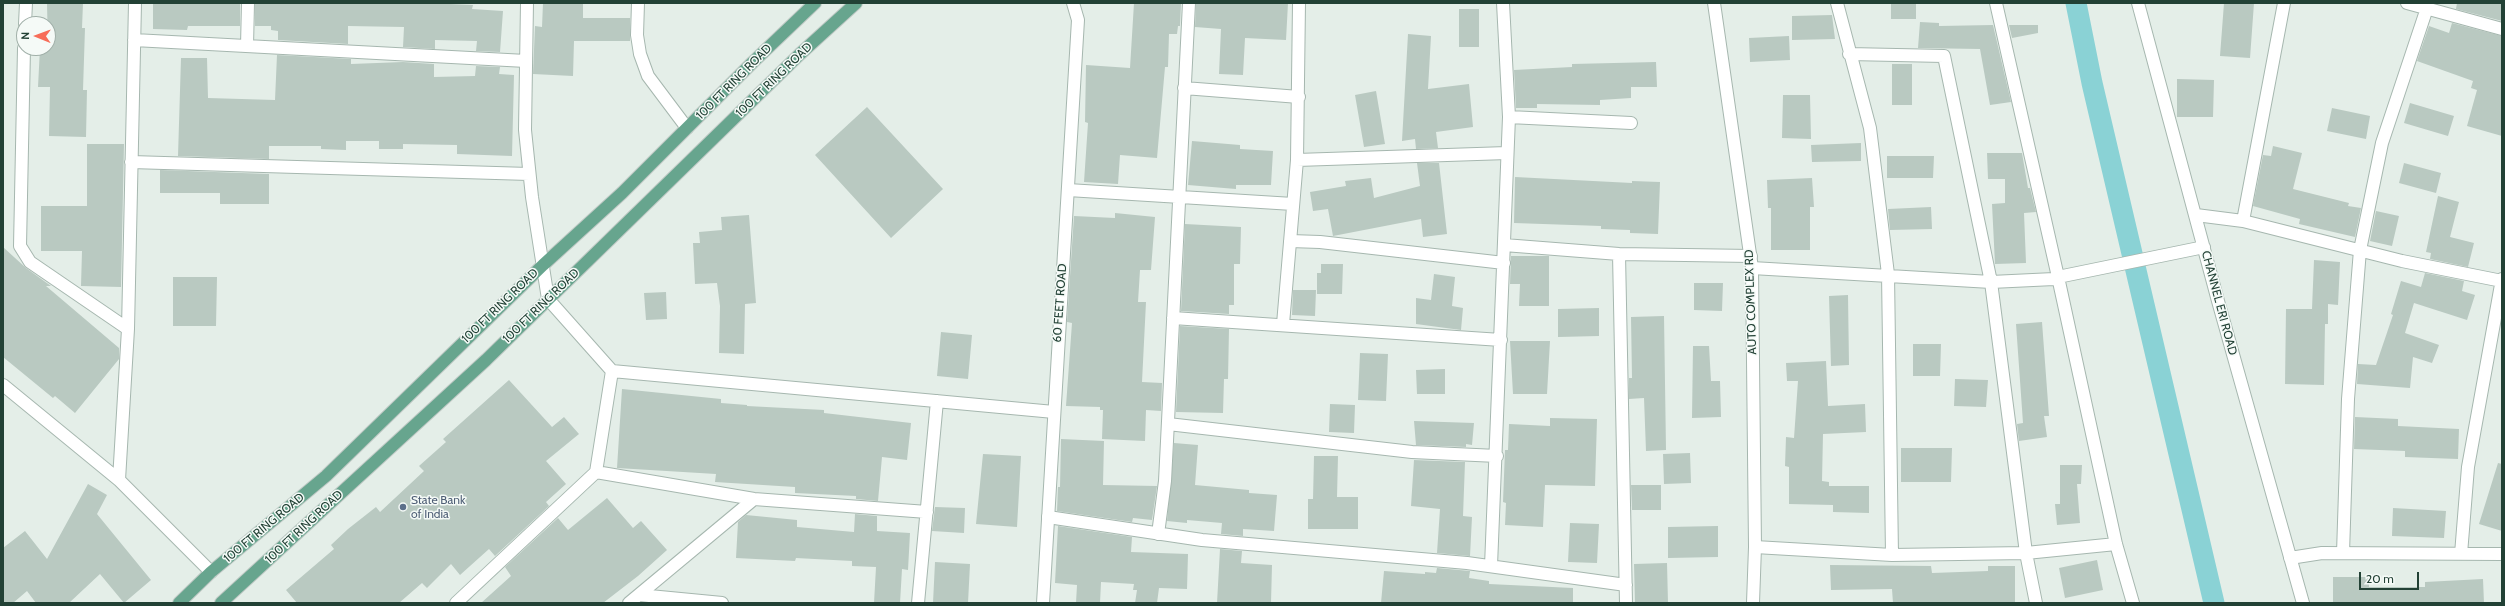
<!DOCTYPE html>
<style>
body{margin:0}
#map{position:relative;width:2505px;height:606px;overflow:hidden;background:#e4eee8;font-family:Cabin,sans-serif}
canvas{display:block}
.frame{position:absolute;inset:0;border:4px solid #224135;pointer-events:none}
.north{position:absolute;left:16px;top:16px;width:40px;height:40px;box-sizing:border-box;background:#f5faf7;border:1px solid #a1b0a9;border-radius:50%;rotate:271deg;font-size:11px;font-weight:700;line-height:16px;text-align:center;color:#224135}
.north::after{content:'';display:block;margin:auto;width:14px;height:18px;background:#f76d59;clip-path:polygon(50% 0,100% 100%,50% 72%,0 100%)}
.scale{position:absolute;left:2359px;top:572px;width:60px;height:18px;box-sizing:border-box;border:2px solid #224135;border-top:0;padding-left:5px;font-size:12px;line-height:14px;white-space:nowrap;color:#224135;-webkit-text-stroke:3px #f5faf7;paint-order:stroke}
</style>
<div id="map">
<canvas width="2505" height="606"></canvas>
<div class="frame"></div>
<div class="north">N</div>
<div class="scale">20 m</div>
</div>
<script>
const ctx = document.querySelector('canvas').getContext('2d');
ctx.lineJoin = 'round';
function poly(rows) {
  const path = new Path2D();
  for (const r of rows) {
    path.moveTo(r[0], r[1]);
    for (let i = 2; i < r.length; i += 2) path.lineTo(r[i], r[i + 1]);
  }
  return path;
}
function stroke(path, color, width, dash) {
  ctx.strokeStyle = color;
  ctx.lineWidth = width;
  ctx.lineCap = dash ? 'butt' : 'round';
  ctx.setLineDash(dash || []);
  ctx.stroke(path);
}
function fillPath(path, color) {
  ctx.fillStyle = color;
  ctx.fill(path, 'evenodd');
}
function label(font, color, halo, rows, align = 'center') {
  ctx.font = font + ' Cabin,sans-serif';
  ctx.lineWidth = 3;
  ctx.setLineDash([]);
  ctx.textBaseline = 'middle';
  ctx.strokeStyle = halo;
  ctx.fillStyle = color;
  for (const [text, x, y, turn = 0] of rows) {
    ctx.save();
    ctx.translate(x, y);
    ctx.rotate((+turn || 0) * Math.PI / 180);
    ctx.textAlign = isNaN(turn) ? turn : align;
    if (halo) ctx.strokeText(text, 0, 0);
    ctx.fillText(text, 0, 0);
    ctx.restore();
  }
}
stroke(poly([
 [2076,3,2092,83,2214,603]
]), '#8ad2d5', 21);
fillPath(poly([
 [47,3,83,3,82,28,85,28,83,90,87,90,86,137,49,136,50,87,38,87,40,48,48,48],
 [153,3,240,3,240,26,188,26,187,30,153,29],
 [255,3,427,3,473,5,472,9,503,11,500,52,476,51,477,41,435,40,435,49,403,47,404,27,348,26,348,44,278,40,278,31,271,30,271,26,255,26],
 [543,3,583,3,583,18,630,18,630,41,574,41,573,76,533,74,535,26,542,27],
 [1134,3,1181,3,1180,26,1178,26,1177,34,1169,34,1168,67,1165,67,1157,158,1120,155,1118,184,1084,182,1088,123,1085,122,1086,65,1130,68],
 [1196,3,1288,3,1286,40,1245,38,1243,75,1219,74,1221,29,1195,27],
 [1891,3,1916,3,1916,19,1891,19],
 [2224,3,2254,3,2250,58,2220,56],
 [2457,3,2502,3,2502,21,2456,9],
 [1459,9,1479,9,1479,47,1459,47],
 [1832,15,1835,39,1792,40,1792,16],
 [1920,22,1939,23,1939,26,1993,25,2011,102,1990,105,1980,49,1918,48],
 [2452,23,2502,36,2502,136,2467,126,2477,90,2471,88,2473,81,2417,61,2429,26,2449,33],
 [2009,25,2038,25,2038,33,2012,38],
 [1408,34,1431,36,1428,89,1469,84,1473,127,1436,132,1438,148,1416,149,1415,139,1402,141],
 [1789,36,1790,60,1750,62,1749,38],
 [277,55,351,59,351,64,403,62,434,64,434,77,475,76,476,66,500,67,499,74,514,75,512,156,457,154,457,145,403,144,403,149,379,149,379,141,346,141,346,150,321,149,321,146,269,146,269,159,178,156,181,58,207,58,208,98,275,100],
 [1656,62,1657,87,1631,87,1631,98,1600,100,1600,105,1537,104,1537,108,1516,108,1514,70,1572,67,1572,64],
 [1892,64,1912,64,1912,105,1892,105],
 [2177,79,2214,80,2213,117,2177,117],
 [1376,91,1385,144,1364,147,1355,95],
 [1783,95,1810,95,1811,139,1782,138],
 [2410,103,2454,116,2448,136,2404,123],
 [867,107,943,189,891,238,815,155],
 [2332,108,2370,116,2366,139,2327,131],
 [1192,141,1240,145,1240,149,1273,151,1271,185,1236,185,1236,189,1188,185],
 [1861,143,1861,161,1812,162,1811,145],
 [87,144,124,144,121,287,81,286,82,251,41,251,41,206,87,206],
 [2273,146,2302,153,2293,189,2349,203,2348,206,2361,208,2355,237,2299,224,2300,219,2253,206,2263,155,2271,156],
 [1987,153,2022,153,2028,188,2030,188,2036,212,2024,213,2026,263,1995,264,1992,204,2005,203,2005,179,1988,179],
 [1887,156,1934,156,1933,178,1887,178],
 [1417,163,1439,163,1447,234,1423,237,1421,219,1333,236,1328,209,1313,211,1310,192,1346,186,1345,181,1371,178,1374,198,1420,186],
 [2404,163,2441,173,2436,193,2399,183],
 [160,170,269,174,269,204,220,204,220,193,160,193],
 [1515,177,1632,183,1632,181,1660,182,1658,234,1630,233,1630,230,1601,229,1601,226,1514,223],
 [1812,178,1814,207,1810,207,1810,250,1771,250,1771,208,1768,208,1767,180],
 [2438,196,2459,202,2450,237,2474,243,2468,267,2430,259,2431,253,2426,252],
 [1931,207,1932,229,1890,230,1888,209],
 [2376,211,2399,216,2392,246,2370,241],
 [1115,213,1155,217,1151,270,1140,270,1138,302,1146,302,1142,382,1162,383,1161,411,1146,410,1145,441,1102,439,1103,410,1100,410,1100,407,1066,406,1072,323,1067,322,1074,216,1115,218],
 [749,215,756,303,745,304,744,354,719,353,720,306,717,283,695,284,693,243,700,243,699,232,722,230,721,217],
 [1185,224,1241,227,1240,264,1234,264,1234,305,1229,305,1229,314,1181,311],
 [3,247,26,268,51,286,46,286,119,348,119,359,75,413,55,396,53,398,3,357],
 [1511,256,1549,256,1549,306,1519,306,1520,284,1510,284],
 [2314,260,2340,262,2338,305,2328,304,2328,324,2325,324,2324,385,2285,384,2286,309,2312,309],
 [1321,264,1343,264,1342,294,1317,294,1317,273,1321,273],
 [2425,273,2464,281,2462,291,2475,295,2467,320,2414,303,2405,333,2439,345,2432,363,2413,357,2410,388,2357,384,2358,364,2376,365,2393,315,2391,314,2401,281,2421,287],
 [1434,274,1455,277,1452,306,1463,308,1461,330,1416,324,1416,298,1431,300],
 [173,277,217,277,216,326,173,326],
 [1694,283,1723,283,1722,311,1694,310],
 [1293,290,1316,290,1315,316,1292,315],
 [666,292,667,319,646,320,644,293],
 [1848,295,1849,365,1831,366,1829,296],
 [1599,308,1599,336,1558,337,1558,309],
 [1664,316,1666,450,1646,451,1644,398,1629,399,1629,378,1632,378,1631,317],
 [2042,322,2049,416,2044,416,2047,437,2019,441,2017,424,2023,423,2016,324],
 [1180,326,1229,329,1228,379,1224,379,1223,413,1176,412],
 [941,332,972,335,968,379,937,376],
 [1510,341,1550,341,1547,394,1513,394],
 [1913,344,1941,344,1940,376,1913,376],
 [1693,346,1709,346,1711,381,1720,381,1721,417,1692,418],
 [1360,353,1388,354,1386,401,1358,400],
 [1826,361,1828,406,1865,404,1866,432,1823,434,1822,481,1829,482,1829,486,1869,486,1869,513,1833,512,1833,505,1789,504,1789,467,1785,466,1786,437,1794,438,1798,381,1787,381,1786,363],
 [1445,369,1445,394,1417,394,1416,370],
 [1955,379,1988,380,1986,407,1954,406],
 [509,380,552,427,564,417,579,434,546,461,566,484,546,502,549,506,495,556,489,549,460,575,451,564,427,588,422,583,399,603,297,603,286,590,334,549,331,545,348,529,376,507,380,512,424,471,419,466,446,442,443,439],
 [622,389,721,399,721,403,747,405,747,406,824,410,824,413,911,423,907,460,882,457,878,501,856,499,856,496,795,493,795,487,715,482,716,474,617,468],
 [1330,404,1355,405,1354,433,1329,432],
 [2355,417,2398,419,2398,426,2459,429,2458,459,2405,457,2405,451,2354,449],
 [1550,418,1597,419,1595,486,1545,485,1543,527,1505,525,1506,503,1503,502,1505,450,1508,450,1509,424,1550,426],
 [1414,421,1474,423,1472,445,1466,444,1466,447,1416,445],
 [1061,439,1104,441,1103,485,1157,486,1152,520,1133,518,1132,522,1057,511,1058,487,1060,487],
 [1174,443,1198,445,1195,485,1249,490,1249,493,1277,495,1274,531,1243,529,1243,536,1221,534,1222,523,1187,520,1187,523,1167,521],
 [1901,448,1952,448,1951,482,1901,482],
 [1690,453,1691,483,1664,484,1663,454],
 [983,454,1021,456,1017,527,976,524],
 [1314,456,1338,456,1337,497,1358,497,1358,529,1308,529,1308,499,1313,499],
 [1414,460,1465,462,1463,516,1472,517,1470,556,1437,553,1440,509,1411,506],
 [2498,463,2502,464,2502,531,2479,524],
 [2060,465,2082,465,2081,484,2077,484,2080,523,2057,525,2055,504,2060,504],
 [88,484,107,495,97,514,151,580,124,603,100,574,69,603,36,603,27,591,13,603,3,603,3,548,25,531,47,559],
 [1631,485,1661,485,1661,510,1632,510],
 [607,498,633,528,641,521,667,550,638,576,603,603,481,603,511,576,505,567,558,518,568,530],
 [935,507,965,508,964,533,932,531],
 [2393,508,2446,511,2444,538,2392,536],
 [855,514,877,516,877,531,910,533,908,570,902,569,900,603,874,603,876,567,852,566,852,561,796,558,795,561,736,558,738,522,746,515,797,520,797,527,854,532],
 [1570,523,1599,524,1597,563,1568,562],
 [1058,526,1132,537,1131,552,1188,554,1187,589,1159,588,1157,603,1135,603,1137,590,1133,590,1134,584,1101,582,1100,603,1076,603,1077,585,1055,583],
 [1718,526,1718,557,1668,558,1668,527],
 [1220,549,1242,551,1241,563,1272,565,1271,603,1217,603],
 [2097,560,2103,590,2065,598,2059,568],
 [935,562,970,564,968,603,933,603],
 [1667,563,1668,603,1635,603,1634,564],
 [1830,565,1931,566,1932,573,1988,571,1988,566,2015,566,2015,603,1893,603,1892,589,1831,590],
 [1437,568,1470,571,1469,578,1489,581,1489,584,1573,588,1573,603,1381,603,1384,571,1425,574,1425,572,1436,573],
 [2333,577,2369,577,2369,587,2425,587,2425,582,2483,579,2484,603,2333,603]
]), '#b9c9c1');
const minor = poly([
 [527,3,525,130,532,197,548,299,612,371,1054,412],
 [638,3,637,35,640,54,648,76,687,128],
 [1837,3,1870,128,1888,274,1892,555],
 [2138,3,2218,301,2303,603],
 [2407,3,2502,29],
 [25,24,26,3],
 [134,40,526,61],
 [247,46,248,3],
 [24,48,20,246,30,262,128,329],
 [1849,54,1944,56,1991,282,2026,553,2036,603],
 [1184,88,1299,97],
 [1509,117,1631,123],
 [1297,160,1507,153],
 [131,162,529,174],
 [1068,190,1293,204],
 [2196,215,2243,221,2402,261,2502,281],
 [2243,221,2284,3],
 [1290,241,1320,242,1504,263],
 [1504,245,1619,254,1751,256],
 [1619,254,1626,603],
 [1752,268,1991,282,2054,279,2058,277,1996,3],
 [1173,318,1501,340],
 [1283,324,1297,160,1299,3],
 [3,385,119,480,211,572],
 [1168,424,1412,452,1497,456],
 [596,472,754,499,927,512],
 [119,480,128,329,135,3],
 [1048,517,1202,540,1467,563,1626,585],
 [1158,534,1165,481,1189,3],
 [1755,547,1892,555,2026,553,2116,544],
 [2343,553,2348,399,2360,250,2382,143,2427,8],
 [2461,554,2468,467,2502,279],
 [2290,558,2322,553,2502,554],
 [1491,566,1509,117,1503,3],
 [639,595,722,603],
 [456,603,596,472,612,371],
 [629,603,754,499],
 [918,603,937,401],
 [2133,603,2116,544,2058,277,2204,247]
]);
const tertiary = poly([
 [1714,3,1752,268,1755,547,1753,603],
 [1043,603,1078,20,1073,3]
]);
const primary = poly([
 [179,603,211,572,326,476,543,265,622,193,753,62,815,3],
 [221,603,486,360,800,54,856,3]
]);
stroke(minor, '#a6b7af', 14);
stroke(tertiary, '#a6b7af', 14);
stroke(primary, '#c1cac6', 14);
stroke(minor, '#fff', 12);
stroke(tertiary, '#fff', 12);
stroke(primary, '#67a58e', 12);
for (const [x, y, r, color] of [
 [403,507,4,"#5c6f8a"]
]) {
  const dot = new Path2D();
  dot.arc(x, y, r, 0, 2 * Math.PI);
  ctx.fillStyle = color;
  ctx.fill(dot);
  stroke(dot, '#f5faf7', 1.5);
}
label('12px', '#224135', '#f5faf7', [
 ["100 FT RING ROAD",774,80,-44],
 ["100 FT RING ROAD",734,82,-45],
 ["AUTO COMPLEX RD",1751,302,-92],
 ["60 FEET ROAD",1060,303,-86],
 ["CHANNEL ERI ROAD",2219,303,75],
 ["100 FT RING ROAD",500,306,-44],
 ["100 FT RING ROAD",541,306,-44],
 ["100 FT RING ROAD",304,527,-43],
 ["100 FT RING ROAD",264,528,-40]
]);
label('12px', '#4e5e75', '#f5faf7', [
 ["State Bank",411,500],
 ["of India",411,514]
], 'left');
</script>
